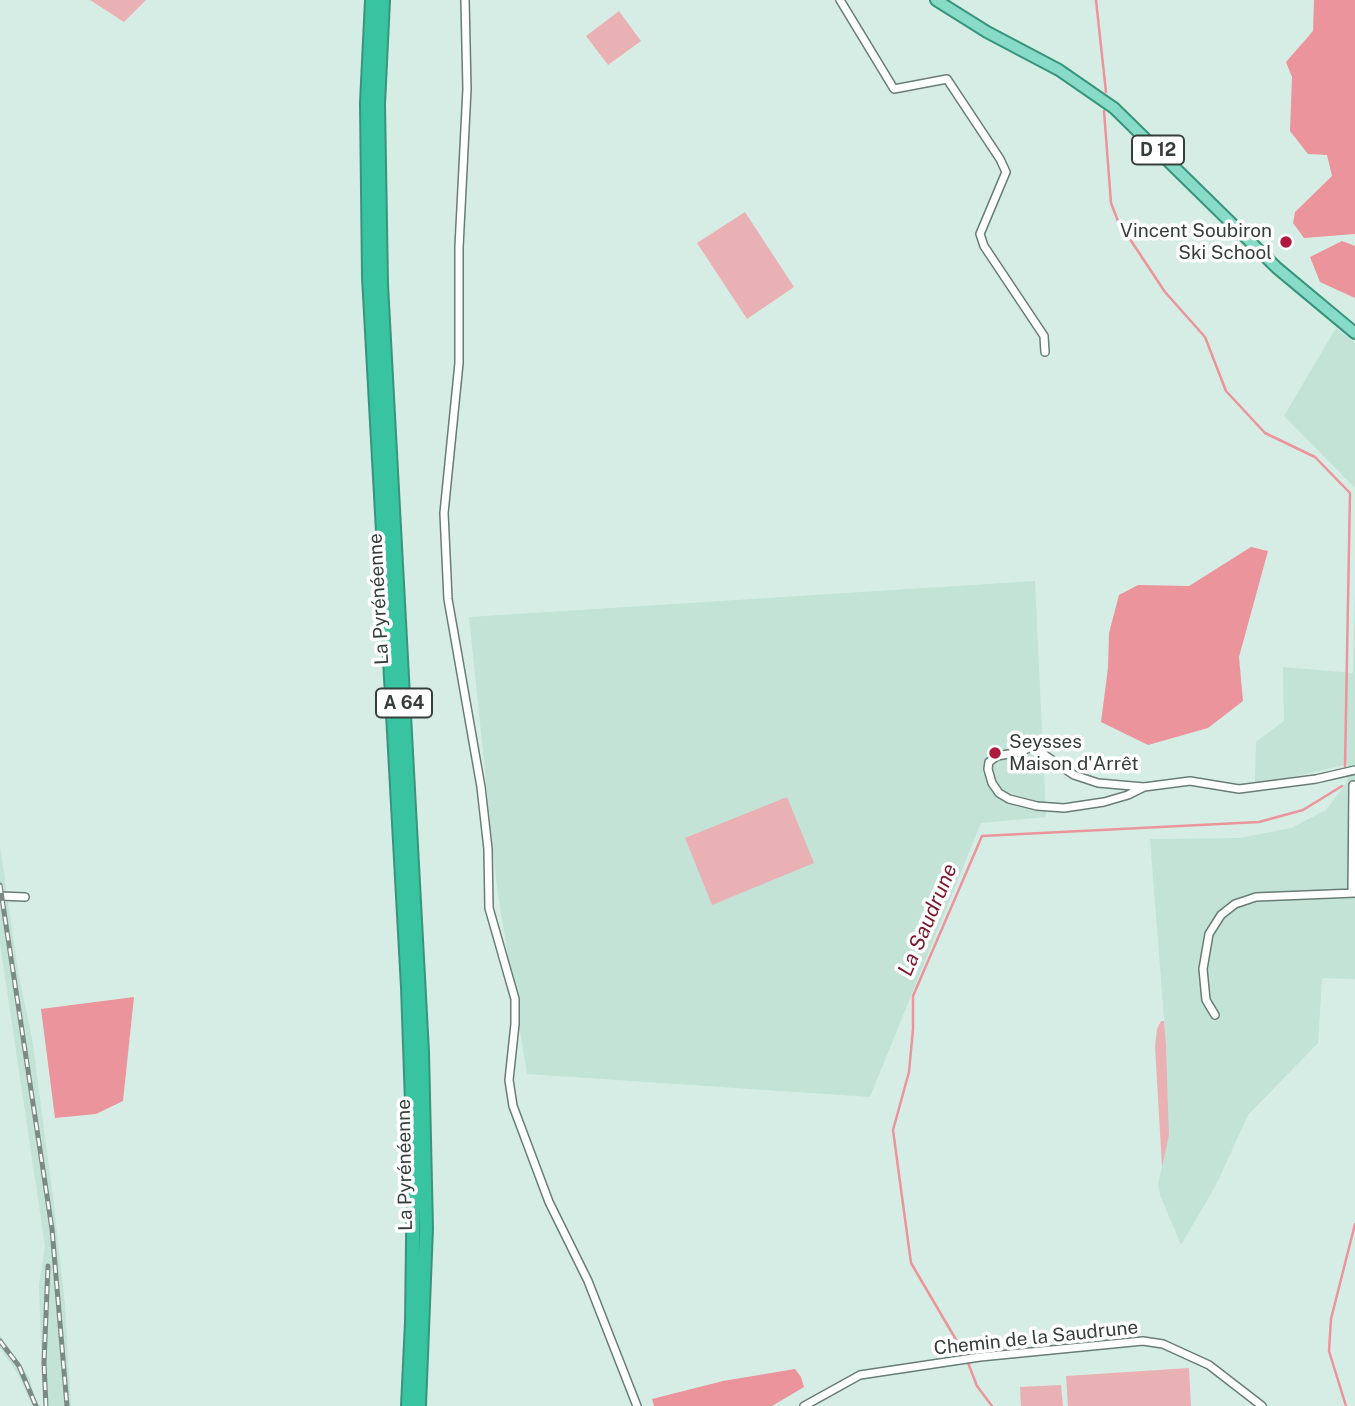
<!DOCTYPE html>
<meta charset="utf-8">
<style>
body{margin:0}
canvas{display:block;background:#d6ede5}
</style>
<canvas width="1355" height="1406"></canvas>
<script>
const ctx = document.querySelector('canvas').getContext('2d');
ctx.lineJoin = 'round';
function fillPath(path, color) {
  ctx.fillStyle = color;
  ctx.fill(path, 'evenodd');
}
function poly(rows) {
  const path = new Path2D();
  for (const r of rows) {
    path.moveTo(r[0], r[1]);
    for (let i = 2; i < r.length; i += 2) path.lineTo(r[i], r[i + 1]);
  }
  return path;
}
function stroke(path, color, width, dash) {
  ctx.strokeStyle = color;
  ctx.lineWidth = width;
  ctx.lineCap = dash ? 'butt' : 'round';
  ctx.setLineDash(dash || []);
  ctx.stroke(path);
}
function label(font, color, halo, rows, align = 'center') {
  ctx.font = font + ' "Public Sans",sans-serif';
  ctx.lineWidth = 7;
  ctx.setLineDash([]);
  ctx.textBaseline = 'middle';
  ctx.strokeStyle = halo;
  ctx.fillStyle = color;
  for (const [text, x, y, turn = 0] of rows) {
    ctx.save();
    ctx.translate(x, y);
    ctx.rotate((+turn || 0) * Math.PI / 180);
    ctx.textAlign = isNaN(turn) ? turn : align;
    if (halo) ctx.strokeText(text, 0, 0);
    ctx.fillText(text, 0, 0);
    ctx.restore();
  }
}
fillPath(poly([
 [1336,328,1355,343,1355,488,1284,416],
 [1035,581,1046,817,981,823,870,1097,527,1074,497,888,469,617],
 [1355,590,1355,979,1322,978,1318,1043,1248,1115,1216,1185,1181,1245,1160,1195,1158,1184,1169,1135,1166,1044,1150,839,1240,838,1291,828,1326,810,1347,782,1348,764,1284,779,1255,782,1256,742,1284,721,1283,667,1353,673],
 [0,846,19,977,32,1038,54,1205,65,1305,71,1406,43,1406,39,1284,45,1246,0,944],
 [0,1336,29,1377,38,1406,32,1406,19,1376,0,1348]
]), '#c3e3d7');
fillPath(poly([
 [90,0,146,0,124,22],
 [619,11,641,41,608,65,586,36],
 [745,212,794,287,747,319,697,243],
 [787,797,814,863,712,905,685,838],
 [1161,1021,1164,1021,1166,1044,1169,1135,1162,1167,1155,1046,1157,1029],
 [1189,1368,1191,1406,1068,1406,1066,1376],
 [1061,1385,1063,1406,1021,1406,1020,1387]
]), '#eab1b5');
fillPath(poly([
 [1314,0,1355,0,1355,234,1304,238,1293,223,1295,212,1332,176,1327,155,1308,154,1290,131,1292,77,1286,62,1313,31],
 [1342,241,1355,246,1355,298,1320,282,1310,257],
 [1251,547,1268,551,1239,657,1243,701,1208,728,1148,745,1101,722,1108,668,1109,633,1119,595,1138,585,1189,586],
 [134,997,123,1101,96,1114,55,1118,41,1009],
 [795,1369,801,1377,804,1387,772,1406,654,1406,652,1399,723,1381]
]), '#eb949b');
stroke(poly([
 [1096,0,1106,92],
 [1104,111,1111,203,1118,221,1165,292,1205,337,1226,391,1265,433,1315,457,1350,493,1345,766],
 [992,1406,977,1386,965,1355,911,1263,893,1130,909,1072,913,1029,913,996,982,836,1259,822,1303,810,1342,786],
 [1346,1406,1329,1351,1331,1319,1355,1224]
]), '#eb949b', 2.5);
const minor = poly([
 [465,0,467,89,459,247,459,363,444,513,448,599,481,787,488,849,489,908,515,999,515,1024,509,1080,513,1106,549,1202,588,1281,637,1406],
 [840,0,894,89,947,79,1000,159,1006,172,980,234,984,246,1044,336,1045,352],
 [1144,787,1128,795,1104,802,1064,808,1037,806,1009,799,999,793,992,783,988,769,989,762,997,756,1020,752,1036,745,1046,756,1074,775,1098,783,1144,787,1190,781,1239,789,1316,779,1355,770],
 [1352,893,1353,785],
 [0,896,25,897],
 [1215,1015,1206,1000,1203,969,1209,934,1221,915,1235,904,1256,897,1355,893],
 [804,1406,860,1375,980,1357,1143,1341,1163,1344,1209,1365,1262,1406]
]);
const primary = poly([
 [936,0,987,32,1059,70,1114,108,1277,268,1355,333]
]);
const motorway = poly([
 [372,0,367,103,369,277,408,987,414,1161,412,1322,408,1406],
 [383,0,378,104,381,284,422,1052,426,1228,419,1406]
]);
stroke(minor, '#687d75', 10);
stroke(primary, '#38957d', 14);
stroke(motorway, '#38957d', 16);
stroke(minor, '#fff', 7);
stroke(primary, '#88dcc7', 10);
stroke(motorway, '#39c4a1', 12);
const rail = poly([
 [0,885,52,1229,67,1406],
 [0,1341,19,1366,36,1406],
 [46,1406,44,1363,48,1266]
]);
stroke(rail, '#7b8a85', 5);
stroke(rail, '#fff', 2.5, [8]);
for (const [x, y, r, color] of [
 [1286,242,7,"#ae1a3e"],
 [995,753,7,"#ae1a3e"]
]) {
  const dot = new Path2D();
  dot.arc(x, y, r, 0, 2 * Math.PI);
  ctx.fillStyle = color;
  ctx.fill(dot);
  stroke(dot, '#fff', 2.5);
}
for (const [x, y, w] of [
 [1158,150,52],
 [404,703,56]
]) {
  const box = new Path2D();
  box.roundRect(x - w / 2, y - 14.5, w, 29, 5);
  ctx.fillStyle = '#fff';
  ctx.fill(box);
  stroke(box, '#353e3b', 2);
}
label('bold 18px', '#353e3b', null, [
 ["D 12",1158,150],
 ["A 64",404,703]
]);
label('19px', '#353e3b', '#fff', [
 ["Vincent Soubiron",1272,231],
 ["Ski School",1272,253],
 ["Seysses",1009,742,"left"],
 ["Maison d'Arrêt",1009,764,"left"]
], 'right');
label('19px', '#353e3b', '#fff', [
 ["La Pyrénéenne",379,599,-93],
 ["La Pyrénéenne",405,1165,-91],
 ["Chemin de la Saudrune",1036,1338,-6]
]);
label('italic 21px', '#7d172d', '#fff', [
 ["La Saudrune",928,920,-67]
]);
</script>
